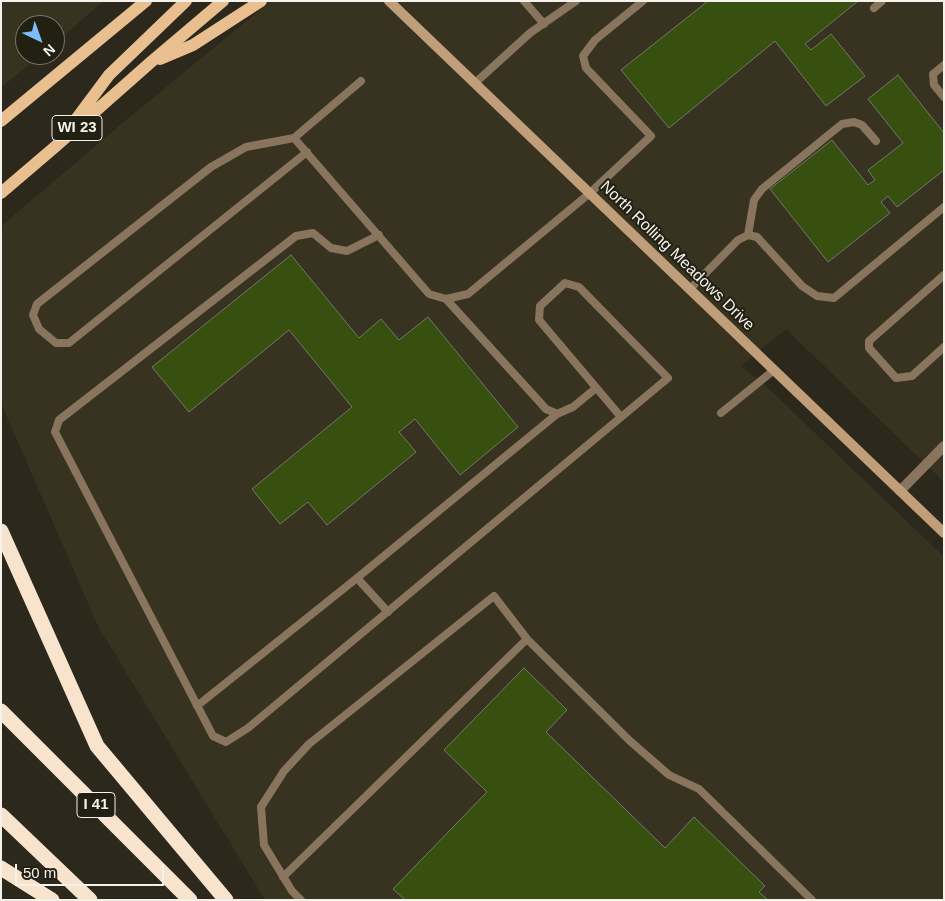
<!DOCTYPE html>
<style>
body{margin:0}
#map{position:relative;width:945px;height:901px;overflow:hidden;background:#2c291c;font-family:Helvetica,sans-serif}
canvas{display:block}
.frame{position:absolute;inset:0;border:2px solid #f4f2ea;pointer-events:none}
.north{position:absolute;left:15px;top:15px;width:50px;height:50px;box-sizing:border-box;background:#222013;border:1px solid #767469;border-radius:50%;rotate:138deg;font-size:14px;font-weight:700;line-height:20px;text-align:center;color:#f4f2ea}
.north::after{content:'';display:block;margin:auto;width:18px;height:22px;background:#7dbef9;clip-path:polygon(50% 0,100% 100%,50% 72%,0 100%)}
.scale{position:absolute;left:15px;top:864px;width:149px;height:22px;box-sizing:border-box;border:2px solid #f4f2ea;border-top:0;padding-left:6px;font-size:15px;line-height:18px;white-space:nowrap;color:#f4f2ea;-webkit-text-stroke:4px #222013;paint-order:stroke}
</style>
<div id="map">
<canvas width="945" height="901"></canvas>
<div class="frame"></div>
<div class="north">N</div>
<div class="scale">50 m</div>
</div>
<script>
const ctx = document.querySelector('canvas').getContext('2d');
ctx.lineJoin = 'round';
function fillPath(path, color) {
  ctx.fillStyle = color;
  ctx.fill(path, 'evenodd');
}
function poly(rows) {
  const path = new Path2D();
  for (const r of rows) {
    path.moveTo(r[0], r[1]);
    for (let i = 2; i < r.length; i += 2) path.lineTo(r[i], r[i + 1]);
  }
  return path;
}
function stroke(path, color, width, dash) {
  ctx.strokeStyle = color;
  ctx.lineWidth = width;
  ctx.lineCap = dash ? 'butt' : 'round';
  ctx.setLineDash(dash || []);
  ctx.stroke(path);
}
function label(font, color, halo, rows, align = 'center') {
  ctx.font = font + ' Helvetica,sans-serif';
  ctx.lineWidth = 4;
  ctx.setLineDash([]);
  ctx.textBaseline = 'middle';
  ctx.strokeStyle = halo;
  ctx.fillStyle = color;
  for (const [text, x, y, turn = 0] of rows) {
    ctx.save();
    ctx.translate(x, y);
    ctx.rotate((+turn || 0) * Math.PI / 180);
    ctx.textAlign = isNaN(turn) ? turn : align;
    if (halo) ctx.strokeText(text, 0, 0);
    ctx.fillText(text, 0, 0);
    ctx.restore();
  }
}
fillPath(poly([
 [1,1,104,1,55,43,55,25,25,25,25,55,40,55,1,88],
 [271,1,944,1,944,482,786,329,741,366,765,385,944,557,944,900,265,900,98,626,1,403,1,226,132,115]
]), '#373320');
const building = poly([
 [708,1,858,1,805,44,811,50,831,34,865,76,826,106,775,41,669,128,621,70,708,1],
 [898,75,944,133,944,170,897,207,888,196,881,202,890,213,828,262,770,189,832,140,868,185,875,180,868,170,903,143,868,99,898,75],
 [291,255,359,338,381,319,399,340,428,317,518,427,460,475,415,419,399,432,416,452,327,525,308,502,280,524,252,489,352,407,289,330,189,412,152,367,291,255],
 [524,668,567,710,546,732,665,848,694,817,765,886,759,892,768,900,405,900,393,889,487,792,444,750,524,668]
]);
fillPath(building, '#38500f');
stroke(building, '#71786a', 1);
stroke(poly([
 [524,1,544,24],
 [874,8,882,1],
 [944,65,933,74,934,85,944,97],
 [361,81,294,138,429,294,446,299,468,294,590,193,651,136,586,68,583,56,595,40,643,1],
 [475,83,530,33,576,1],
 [294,138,246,147,211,167,37,304,33,315,39,329,56,343,69,343,307,152],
 [379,235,347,251,331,248,313,233,296,236,59,420,55,432,213,736,226,742,248,728,668,378,579,287,565,283,540,306,539,320,621,417],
 [748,235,754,200,762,189,842,124,854,122,862,125,876,141],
 [944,275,869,341,869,348,896,378,912,376,944,347],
 [690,289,738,240,748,235,757,237,802,286,817,296,834,298,944,207],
 [446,299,546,409,557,414,573,407,596,388],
 [721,413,774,370],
 [388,612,357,578,557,414],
 [197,706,357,578],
 [283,877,527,639],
 [301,900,292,891,264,845,261,807,284,771,309,744,494,596,527,639,630,741,669,775,699,789,812,900]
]), '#89745d', 8);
stroke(poly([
 [900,491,944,446]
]), '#89745d', 10);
stroke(poly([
 [389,1,944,533]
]), '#c09e79', 10);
stroke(poly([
 [160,59,193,45,261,1],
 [1,121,146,1],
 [71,126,109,75,186,1],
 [1,193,56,146,151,62,223,1]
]), '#eabf8f', 12);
stroke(poly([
 [1,531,97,746,226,900],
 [1,711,190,900],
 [1,815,90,900],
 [1,868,52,900]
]), '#f8e3cd', 15);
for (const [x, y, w] of [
 [77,128,50],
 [96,805,38]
]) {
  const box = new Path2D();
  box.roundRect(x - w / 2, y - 12.5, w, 25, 4);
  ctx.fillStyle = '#222013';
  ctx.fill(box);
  stroke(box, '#f4f2ea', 1);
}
label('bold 15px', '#f4f2ea', null, [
 ["WI 23",77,128],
 ["I 41",96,805]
]);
label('16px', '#f4f2ea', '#222013', [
 ["North Rolling Meadows Drive",677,256,44]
]);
</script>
